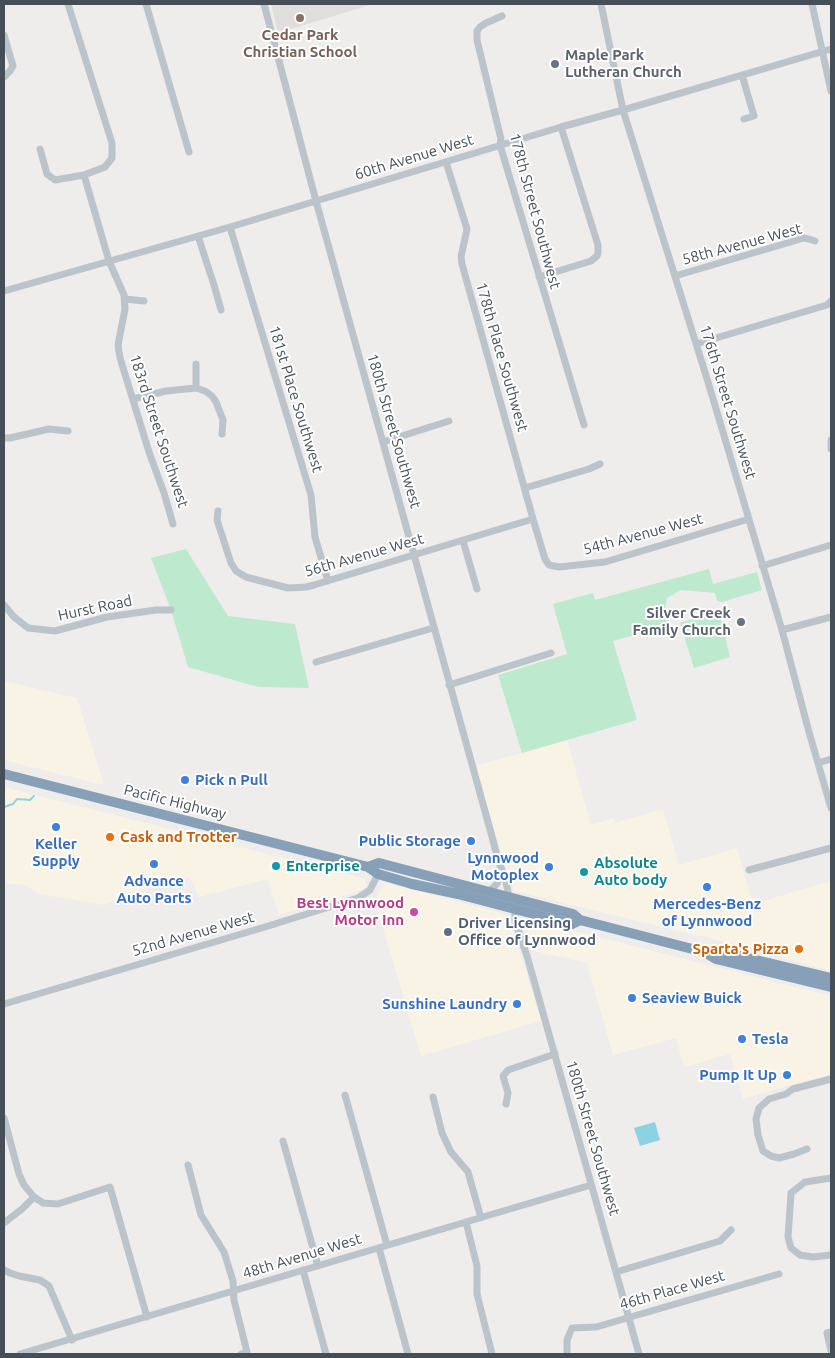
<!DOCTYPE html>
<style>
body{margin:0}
#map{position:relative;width:835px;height:1358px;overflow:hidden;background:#efecec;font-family:Ubuntu,sans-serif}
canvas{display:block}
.frame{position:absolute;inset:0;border:5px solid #464f58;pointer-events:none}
</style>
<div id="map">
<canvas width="835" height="1358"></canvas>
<div class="frame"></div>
</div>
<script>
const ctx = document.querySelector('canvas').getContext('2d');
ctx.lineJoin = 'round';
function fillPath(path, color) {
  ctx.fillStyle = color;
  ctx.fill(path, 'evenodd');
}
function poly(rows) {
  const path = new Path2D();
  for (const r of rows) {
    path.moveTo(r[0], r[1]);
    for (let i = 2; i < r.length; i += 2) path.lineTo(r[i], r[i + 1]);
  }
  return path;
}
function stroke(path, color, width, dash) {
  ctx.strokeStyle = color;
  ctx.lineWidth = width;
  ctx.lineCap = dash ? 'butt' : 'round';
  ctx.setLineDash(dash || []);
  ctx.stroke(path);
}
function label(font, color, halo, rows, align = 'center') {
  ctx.font = font + ' Ubuntu,sans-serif';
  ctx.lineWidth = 4;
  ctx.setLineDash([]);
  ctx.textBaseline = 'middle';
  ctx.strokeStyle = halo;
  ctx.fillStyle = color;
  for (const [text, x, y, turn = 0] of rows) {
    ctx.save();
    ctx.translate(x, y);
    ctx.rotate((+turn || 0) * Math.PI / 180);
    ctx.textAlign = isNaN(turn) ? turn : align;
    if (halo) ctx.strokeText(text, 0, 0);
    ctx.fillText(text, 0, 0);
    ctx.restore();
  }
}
fillPath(poly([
 [4,681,77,698,104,785,4,760],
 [567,740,591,825,614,818,615,823,663,809,679,865,737,848,753,904,831,881,831,971,737,945,514,891,510,881,475,766],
 [4,787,362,878,365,880,366,883,364,888,358,891,279,915,268,879,199,897,190,877,145,889,104,905,38,894,26,885,4,883],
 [387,883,501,913,507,916,511,922,541,1021,421,1056,375,901,383,885],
 [531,920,831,996,831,1074,743,1099,730,1054,684,1067,676,1038,613,1055,587,963,534,951,525,925,526,922]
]), '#f9f3e5');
fillPath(poly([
 [271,4,373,4,278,33]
]), '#e0dddd');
fillPath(poly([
 [186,549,228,616,295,624,309,688,258,687,188,667,171,610,151,558],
 [709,569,713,584,757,572,762,590,722,602,717,601,715,593,681,590,667,598,664,614,669,620,653,630,613,641,637,720,522,753,498,675,567,654,553,604,593,593,595,600],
 [719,610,730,657,694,668,680,623]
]), '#bdeace');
fillPath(poly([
 [655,1122,660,1140,640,1146,634,1128]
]), '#8dd2e3');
stroke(poly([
 [4,807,13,804,17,799,30,800,34,796]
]), '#8dd2e3', 2);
stroke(poly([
 [146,4,189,152],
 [264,4,316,201,488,822,499,863,505,877,509,897],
 [601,4,623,110,708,382,782,630,809,732,831,808],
 [812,4,831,91],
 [502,16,486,23,480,27,477,31,477,40,501,139,500,145,584,425],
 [4,35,13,66,10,71,4,77],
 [742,75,754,116,744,119],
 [40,149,47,174,55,180,84,175,105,167,112,158,112,143,68,4],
 [446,162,467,229,461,257,462,264,533,519,545,559,549,565,559,567,605,562,749,519],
 [84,175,109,261,124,295,125,309,118,345,120,358,149,452,164,493,173,524],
 [230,227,311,495,315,537,328,581],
 [198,236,214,285,221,310],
 [675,276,804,238,809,239,815,241],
 [539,277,591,261,597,256,598,253,598,245,561,127],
 [4,291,230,227,561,127,623,110,831,49],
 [125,299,144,301],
 [696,344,827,305,831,301],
 [196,364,196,388,205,391,212,396,216,402,223,420,222,434],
 [133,399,166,391,196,388],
 [4,438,10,438,49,429,68,431],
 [831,440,831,449],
 [383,442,449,421],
 [525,488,589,469,600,464],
 [218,511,217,520,231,563,236,571,246,577,288,588,306,587,314,585,533,519],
 [463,541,477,589],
 [762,566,831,545],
 [4,605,14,617,28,628,55,631,107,617,156,610,171,610],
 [782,630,831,617],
 [316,662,433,628],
 [449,685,551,653],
 [818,763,831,759],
 [749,870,831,848],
 [488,892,497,884,498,881,500,868],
 [515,909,515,921,527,956,639,1354],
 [4,1004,265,927,358,898,370,890,378,874],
 [345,1095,387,1245],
 [433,1097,442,1133,451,1152,468,1172,481,1218],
 [506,1104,508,1093,503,1076,508,1070,555,1054],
 [4,1118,19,1174,24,1185,34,1197,43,1203,58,1204,110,1187,147,1317],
 [283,1141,318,1266],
 [807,1149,794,1154,779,1158,771,1156,763,1151,758,1135,756,1119,759,1108,769,1099,786,1094,793,1089,831,1079],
 [188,1165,201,1215,224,1252,233,1281,234,1300,247,1352,241,1354],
 [831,1178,805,1182,791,1193,788,1237,791,1248,800,1255,813,1257,831,1255],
 [466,1222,477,1266,477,1294,492,1354],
 [4,1223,22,1209,34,1197],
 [379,1248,408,1354],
 [4,1270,10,1273,19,1276,40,1280,49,1286,72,1340],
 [303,1270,326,1354],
 [616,1272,720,1241,731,1230],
 [831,1332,827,1333,831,1351],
 [20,1354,591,1185],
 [567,1354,567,1340,572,1328,596,1327,779,1274]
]), '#bbc4ca', 7);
stroke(poly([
 [4,774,368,867,378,874,412,884,458,894,572,924,580,920],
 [368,867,379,863,573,914,580,920,704,952,716,959,831,987],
 [704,952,719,951,831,978]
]), '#879fb7', 10);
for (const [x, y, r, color] of [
 [300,18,5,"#8d6e63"],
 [555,64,5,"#6b7280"],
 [741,622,5,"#6b7280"],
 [185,780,5,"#3f7fe0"],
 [56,827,5,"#3f7fe0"],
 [110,837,5,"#e8710a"],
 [471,841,5,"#3f7fe0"],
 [154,864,5,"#3f7fe0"],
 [276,866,5,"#0f9aa8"],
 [549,867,5,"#3f7fe0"],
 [584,872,5,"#0f9aa8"],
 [707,887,5,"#3f7fe0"],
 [414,912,5,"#d1479c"],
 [448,932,5,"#5c6f8a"],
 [799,949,5,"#e8710a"],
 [632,998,5,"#3f7fe0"],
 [517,1004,5,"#3f7fe0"],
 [742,1039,5,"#3f7fe0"],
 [787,1075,5,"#3f7fe0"]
]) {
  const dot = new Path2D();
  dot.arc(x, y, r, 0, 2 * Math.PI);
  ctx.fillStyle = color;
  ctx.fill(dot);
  stroke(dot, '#fff', 2);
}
label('bold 15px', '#785e54', '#fff', [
 ["Cedar Park",300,35],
 ["Christian School",300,52]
]);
label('bold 15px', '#5b616d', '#fff', [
 ["Maple Park",565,55],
 ["Lutheran Church",565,72],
 ["Silver Creek",731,613,"right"],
 ["Family Church",731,630,"right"]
], 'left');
label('15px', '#464f58', '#fff', [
 ["60th Avenue West",414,157,-17],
 ["178th Street Southwest",535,211,75],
 ["58th Avenue West",742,244,-15],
 ["178th Place Southwest",502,357,74],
 ["181st Place Southwest",296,399,73],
 ["176th Street Southwest",728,402,73],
 ["183rd Street Southwest",159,431,72],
 ["180th Street Southwest",394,431,74],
 ["54th Avenue West",643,534,-15],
 ["56th Avenue West",364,555,-16],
 ["Hurst Road",95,608,-12],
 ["Pacific Highway",175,802,14],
 ["52nd Avenue West",193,934,-16],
 ["180th Street Southwest",593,1138,74],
 ["48th Avenue West",302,1256,-17],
 ["46th Place West",672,1290,-16]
]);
label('bold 15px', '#366cbe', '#fff', [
 ["Pick n Pull",195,780,"left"],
 ["Public Storage",461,841],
 ["Keller",56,844,"center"],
 ["Supply",56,861,"center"],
 ["Lynnwood",539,858],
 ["Motoplex",539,875],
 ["Advance",154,881,"center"],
 ["Auto Parts",154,898,"center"],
 ["Mercedes-Benz",707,904,"center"],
 ["of Lynnwood",707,921,"center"],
 ["Seaview Buick",642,998,"left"],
 ["Sunshine Laundry",507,1004],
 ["Tesla",752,1039,"left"],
 ["Pump It Up",777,1075]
], 'right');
label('bold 15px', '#c56008', '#fff', [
 ["Cask and Trotter",120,837],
 ["Sparta's Pizza",789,949,"right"]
], 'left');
label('bold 15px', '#0d838f', '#fff', [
 ["Absolute",594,863],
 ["Auto body",594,880],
 ["Enterprise",286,866]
], 'left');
label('bold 15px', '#b23c85', '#fff', [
 ["Best Lynnwood",404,903],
 ["Motor Inn",404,920]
], 'right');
label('bold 15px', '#4e5e75', '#fff', [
 ["Driver Licensing",458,923],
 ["Office of Lynnwood",458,940]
], 'left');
</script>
